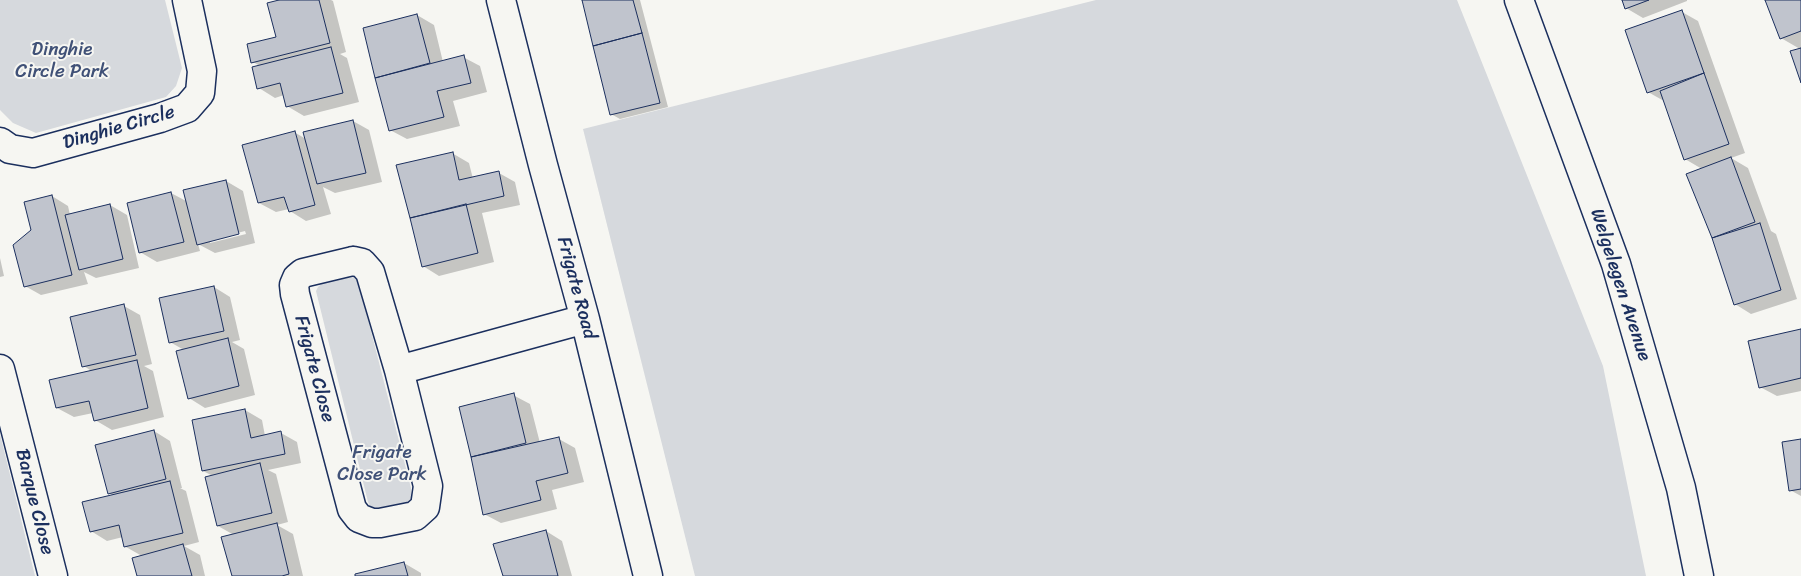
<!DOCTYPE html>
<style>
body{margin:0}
canvas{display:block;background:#f6f6f2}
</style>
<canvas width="1801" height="576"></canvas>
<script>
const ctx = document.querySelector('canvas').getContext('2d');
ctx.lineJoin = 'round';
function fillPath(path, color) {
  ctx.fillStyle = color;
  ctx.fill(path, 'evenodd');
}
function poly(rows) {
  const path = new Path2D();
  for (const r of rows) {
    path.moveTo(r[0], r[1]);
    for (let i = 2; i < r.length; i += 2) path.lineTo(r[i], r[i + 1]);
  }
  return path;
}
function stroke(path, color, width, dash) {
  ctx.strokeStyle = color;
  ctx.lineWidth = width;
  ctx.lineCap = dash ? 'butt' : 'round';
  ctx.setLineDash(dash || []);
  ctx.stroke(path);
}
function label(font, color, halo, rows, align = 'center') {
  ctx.font = font + ' Sriracha,sans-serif';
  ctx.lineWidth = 4;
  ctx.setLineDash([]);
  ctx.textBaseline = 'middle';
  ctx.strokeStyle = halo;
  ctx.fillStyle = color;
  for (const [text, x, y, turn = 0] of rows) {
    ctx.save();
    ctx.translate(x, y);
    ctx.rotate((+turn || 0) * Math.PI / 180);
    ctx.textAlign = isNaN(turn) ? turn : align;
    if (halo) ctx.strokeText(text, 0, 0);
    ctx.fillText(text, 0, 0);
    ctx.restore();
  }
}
fillPath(poly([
 [0,0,165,0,182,68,176,86,166,97,36,133,13,123,0,110],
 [1096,0,1457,0,1603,366,1646,576,695,576,583,129],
 [354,277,359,284,411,488,411,500,405,505,377,511,371,508,368,502,316,291,318,287,323,282],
 [0,434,35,576,0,576]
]), '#d6d9dd');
fillPath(poly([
 [284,0,331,0,333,1,346,52,340,54,347,58,359,102,304,116,287,106,284,95,275,98,259,88,260,66,253,62,278,38],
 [583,0,640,0,668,107,620,119,611,114],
 [1623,0,1687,0,1687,1,1643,18,1626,8],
 [1767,0,1801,0,1801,79,1800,49,1781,38],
 [1682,12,1698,21,1745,153,1731,158,1748,168,1771,231,1776,234,1797,299,1751,314,1735,304,1714,238,1688,175,1702,169,1685,159,1664,101,1648,92],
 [417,15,434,25,443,62,463,57,480,66,487,92,453,101,460,126,407,139,390,130,364,29],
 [353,121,369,130,382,182,335,193,323,187,331,214,306,221,290,211,289,209,276,212,259,203,294,132,306,139],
 [452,153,469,163,473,179,499,173,515,182,520,205,482,213,494,262,439,276,423,266],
 [226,181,243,191,255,243,215,253,198,244,200,251,157,262,140,252,171,193,188,202],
 [245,231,246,234,210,243,210,240],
 [52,196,68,206,70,215,110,205,127,215,139,268,96,278,84,272,88,284,41,295,25,286,32,230],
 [0,258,4,276,0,277],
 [214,287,230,297,240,340,232,342,244,349,255,395,205,408,189,398,184,350,170,342],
 [124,306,140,315,152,364,144,366,153,371,164,417,112,430,95,420,93,413,74,417,57,408,93,372,84,366],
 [1801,330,1801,391,1777,396,1760,387],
 [513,395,530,404,540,443,559,439,575,448,584,482,552,490,557,509,501,523,484,514,460,408],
 [245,410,262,420,265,436,281,433,297,442,301,463,268,470,276,474,288,522,277,525,293,534,303,576,233,576,234,535,218,526,213,476,203,471],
 [154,431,170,441,182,488,180,488,186,491,199,542,184,546,200,555,205,576,138,576,142,556,126,547,123,537,107,541,91,531,114,496,109,493],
 [1801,441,1801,496,1790,490],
 [546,531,562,541,572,576,504,576],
 [404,563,421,573,421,576,357,576]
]), '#0003');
const building = poly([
 [279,0,319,0,330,43,251,63,247,44,276,37,267,3,279,0],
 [582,0,633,0,642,33,593,46,582,0],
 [1622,0,1649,0,1625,9,1622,0],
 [1765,0,1801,0,1801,31,1780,39,1765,0],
 [1682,10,1704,73,1647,93,1625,30,1682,10],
 [417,14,430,63,375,78,363,28,417,14],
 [642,33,660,103,610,115,593,46,642,33],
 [331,47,343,93,286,107,280,83,257,89,252,67,331,47],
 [1801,48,1801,83,1790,51,1801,48],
 [464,55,471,83,437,91,444,117,389,131,375,78,464,55],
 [1704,73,1729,144,1684,160,1660,91,1704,73],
 [353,120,366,173,317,184,303,132,353,120],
 [295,131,315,205,289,212,284,197,258,203,242,145,295,131],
 [453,152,459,180,499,171,504,196,410,218,396,165,453,152],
 [1731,157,1755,222,1712,238,1686,174,1731,157],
 [226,180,239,234,197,245,183,190,226,180],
 [171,192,184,242,139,253,127,203,171,192],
 [52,195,72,275,24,287,13,245,31,230,24,202,52,195],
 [110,204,123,259,79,270,65,215,110,204],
 [466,204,478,253,422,267,410,218,466,204],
 [1760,223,1781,290,1734,305,1712,238,1760,223],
 [214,286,224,331,169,343,159,298,214,286],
 [124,304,136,355,82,367,70,317,124,304],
 [1801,329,1801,378,1759,388,1748,341,1801,329],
 [228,338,239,386,188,399,176,351,228,338],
 [137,360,148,408,94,421,89,401,56,408,49,380,137,360],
 [514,393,526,443,471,457,459,407,514,393],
 [245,409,251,438,281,431,285,454,202,471,192,420,245,409],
 [154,430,166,479,108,494,95,445,154,430],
 [559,437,568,473,536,481,541,500,483,515,471,457,559,437],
 [1801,439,1801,489,1789,491,1782,442,1801,439],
 [260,463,272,513,217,526,205,477,260,463],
 [170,481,183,533,124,547,119,525,90,532,82,502,170,481],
 [277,523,289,574,282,576,232,576,221,537,277,523],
 [546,530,558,576,503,576,493,544,546,530],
 [183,544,192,576,137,576,132,558,183,544],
 [404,562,408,576,355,576,355,574,404,562]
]);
fillPath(building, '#c0c4cd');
stroke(building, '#1b2f5e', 1);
const minor = poly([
 [501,0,543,165,585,319,648,576],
 [0,142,10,149,33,153,160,118,187,108,200,93,202,71,187,0],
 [353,261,362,263,370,272,399,370,428,486,425,507,415,516,380,523,372,523,359,518,352,509,295,294,294,285,297,278,303,273,353,261],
 [0,369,53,576],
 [399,370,585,319]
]);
const tertiary = poly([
 [1519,0,1616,264,1681,488,1699,576]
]);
stroke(minor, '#1b2f5e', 31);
stroke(tertiary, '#1b2f5e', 31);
stroke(minor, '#f6f6f2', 28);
stroke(tertiary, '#f6f6f2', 28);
label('19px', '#405177', '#f6f6f2', [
 ["Dinghie",62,50],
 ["Circle Park",62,72],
 ["Frigate",382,453],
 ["Close Park",382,475]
]);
label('19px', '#1b2f5e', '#f6f6f2', [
 ["Dinghie Circle",119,128,-16],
 ["Welgelegen Avenue",1620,285,72],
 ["Frigate Road",576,288,75],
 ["Frigate Close",314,369,75],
 ["Barque Close",34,502,76]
]);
</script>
